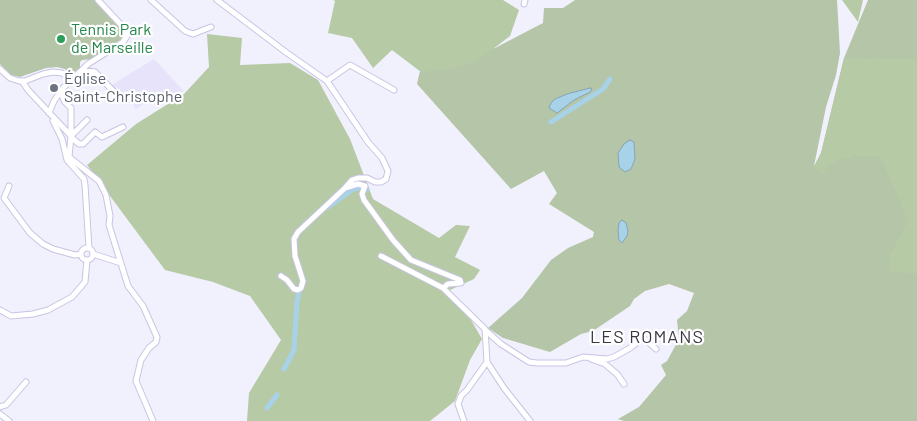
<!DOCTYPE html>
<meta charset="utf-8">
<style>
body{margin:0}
canvas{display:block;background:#f1f0fd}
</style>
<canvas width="917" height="421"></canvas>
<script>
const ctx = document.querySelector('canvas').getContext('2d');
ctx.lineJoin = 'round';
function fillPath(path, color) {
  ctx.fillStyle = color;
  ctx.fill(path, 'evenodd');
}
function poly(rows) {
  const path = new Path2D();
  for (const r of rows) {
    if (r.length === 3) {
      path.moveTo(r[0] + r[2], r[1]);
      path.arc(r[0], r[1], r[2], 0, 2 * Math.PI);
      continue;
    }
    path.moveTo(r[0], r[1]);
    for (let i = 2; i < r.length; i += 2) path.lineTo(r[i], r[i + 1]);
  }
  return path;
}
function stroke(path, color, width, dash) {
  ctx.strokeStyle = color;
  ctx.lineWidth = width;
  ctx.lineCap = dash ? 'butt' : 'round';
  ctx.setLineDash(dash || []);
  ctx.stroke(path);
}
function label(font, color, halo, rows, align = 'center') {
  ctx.font = font + ' Barlow,sans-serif';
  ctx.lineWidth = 4.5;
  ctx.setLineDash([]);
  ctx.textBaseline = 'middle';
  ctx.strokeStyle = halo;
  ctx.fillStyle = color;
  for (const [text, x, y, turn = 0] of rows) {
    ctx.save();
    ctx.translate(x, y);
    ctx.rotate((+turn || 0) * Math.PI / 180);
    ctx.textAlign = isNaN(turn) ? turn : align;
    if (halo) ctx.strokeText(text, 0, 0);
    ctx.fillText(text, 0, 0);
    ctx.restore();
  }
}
fillPath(poly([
 [154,59,184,91,163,101,159,94,136,109,129,97,125,98,118,95,110,86]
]), '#e6e3fa');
fillPath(poly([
 [0,0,95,0,123,32,124,38,122,40,92,59,82,60,80,62,80,68,72,74,65,69,57,67,46,68,20,77,11,75,0,64],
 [575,0,837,0,840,53,836,75,826,107,814,166,821,153,844,58,868,0,917,0,917,421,624,421,618,419,639,407,666,375,661,365,667,361,679,339,677,320,687,311,694,293,669,284,645,291,634,299,630,306,593,331,581,334,550,352,503,338,488,328,522,298,551,260,568,248,593,237,594,232,549,204,557,193,544,171,511,189,417,84,420,71,495,48,543,23,544,8,563,8]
]), '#b5c5a8');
fillPath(poly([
 [333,0,503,0,519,10,510,36,476,62,446,70,421,72,392,50,373,68,352,38,328,33,335,1],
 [842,0,863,0,858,22],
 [207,34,242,38,240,65,290,63,318,80,350,139,373,199,439,238,456,225,470,226,455,257,480,270,474,279,450,290,467,313,482,339,470,360,455,401,430,421,247,421,249,393,281,340,250,296,213,282,165,270,87,165,136,124,184,94,209,67],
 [844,58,917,59,917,274,890,272,889,257,908,221,898,196,879,156,856,156,854,154,851,158,842,158,826,168,824,174,813,167,816,164,821,153]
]), '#b6caa6');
const water = poly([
 [590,88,592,89,590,92,574,100,557,113,549,108,551,103,555,99,567,94,590,88],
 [630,140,634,142,635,159,631,169,625,172,619,167,618,153,624,144,630,140],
 [622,220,626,223,628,231,627,236,622,243,619,240,618,231,619,223,622,220]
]);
fillPath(water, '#a8d2e8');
stroke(water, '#86a4b6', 1);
stroke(poly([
 [551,122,603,89,610,79],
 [328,207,352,190,357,188,367,189],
 [284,369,294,350,297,302,299,292],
 [267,408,277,395]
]), '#a8d2e8', 5);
const street = poly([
 [151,0,185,31,193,34,211,27],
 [217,0,287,53,327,81,368,142,382,158,388,171,386,179,381,182,375,182,367,178,358,178,352,180,345,188,358,184,365,186,362,194,364,200,393,240,411,260,460,280,461,283,448,284,443,288,485,329,487,362,504,388,530,421],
 [524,4,525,0],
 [0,69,10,78,19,81,25,81,43,74,53,72,62,73,72,80],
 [82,70,95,72,117,95,125,100,130,99],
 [22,81,28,90,71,136,69,157,99,181,106,195,110,216,109,225,128,286,143,306,157,337,156,342,149,348,141,360,136,381,153,421],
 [327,81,350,65,394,90],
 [63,89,62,95,65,102,71,108,71,136],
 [49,113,54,101,63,88,88,64,123,42,127,36,125,29,98,0],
 [53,121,62,139,67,160,84,179,85,185,89,248],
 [71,136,87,120],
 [71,137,79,144,83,144,95,132,102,137,123,127],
 [9,186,4,198,30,233,43,244,53,249,75,255,81,254],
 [87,254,6],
 [93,254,121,263],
 [381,256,443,288],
 [281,276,287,280,294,289,298,290,301,288,303,281,295,256,294,239,298,232,345,188],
 [0,310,11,316,33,314,48,310,72,297,85,282,87,260],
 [485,330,501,344,529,362,537,363,566,363,583,357,607,359,614,357,630,348,643,338,647,341,656,349],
 [591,359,605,364,617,374,624,384],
 [0,407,6,405,26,382],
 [0,414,9,421],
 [464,421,458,404,461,396,467,390,487,362]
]);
stroke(street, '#c8c5e3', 7);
stroke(street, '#fff', 5);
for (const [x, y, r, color] of [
 [61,39,5,"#2e9e5b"],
 [54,88,5,"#6b7280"]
]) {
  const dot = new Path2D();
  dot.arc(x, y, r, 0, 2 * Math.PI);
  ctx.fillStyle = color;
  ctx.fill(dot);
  stroke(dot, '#fff', 2);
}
label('16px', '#27864d', '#fff', [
 ["Tennis Park",71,30],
 ["de Marseille",71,48]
], 'left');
label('16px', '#5b616d', '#fff', [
 ["Église",64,79],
 ["Saint-Christophe",64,97]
], 'left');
ctx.letterSpacing = '1px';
label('18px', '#383743', '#fff', [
 ["LES ROMANS",647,337]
]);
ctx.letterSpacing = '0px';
</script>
